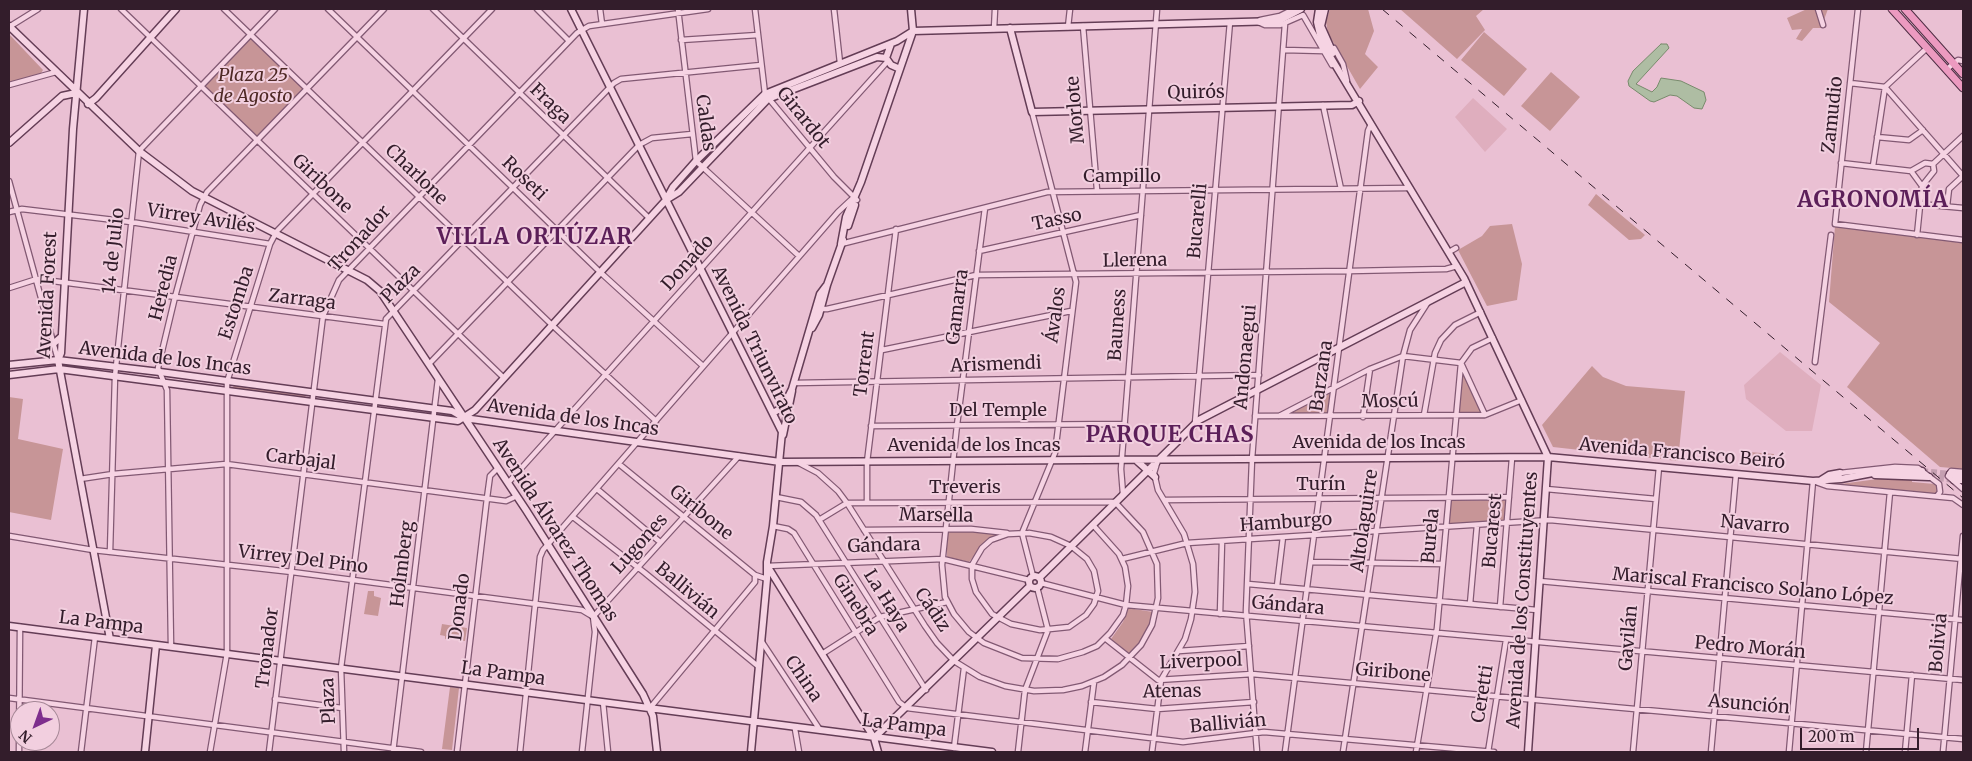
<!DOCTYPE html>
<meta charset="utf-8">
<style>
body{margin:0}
#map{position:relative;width:1972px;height:761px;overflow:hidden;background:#eac0d3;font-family:Merriweather,serif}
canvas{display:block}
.frame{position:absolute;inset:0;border:10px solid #331d2b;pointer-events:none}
.north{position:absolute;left:10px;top:701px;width:50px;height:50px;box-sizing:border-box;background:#f2cfdf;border:1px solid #a68897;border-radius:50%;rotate:222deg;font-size:14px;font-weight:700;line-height:20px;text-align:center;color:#331d2b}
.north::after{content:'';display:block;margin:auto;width:18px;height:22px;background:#7e2e8d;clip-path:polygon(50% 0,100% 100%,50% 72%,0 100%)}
.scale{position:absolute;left:1800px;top:728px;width:119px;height:22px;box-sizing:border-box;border:2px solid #331d2b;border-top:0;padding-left:6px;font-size:15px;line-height:18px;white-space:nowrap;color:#331d2b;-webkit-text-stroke:4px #f2cfdf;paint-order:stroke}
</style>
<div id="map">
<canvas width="1972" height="761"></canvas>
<div class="frame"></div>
<div class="north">N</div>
<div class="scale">200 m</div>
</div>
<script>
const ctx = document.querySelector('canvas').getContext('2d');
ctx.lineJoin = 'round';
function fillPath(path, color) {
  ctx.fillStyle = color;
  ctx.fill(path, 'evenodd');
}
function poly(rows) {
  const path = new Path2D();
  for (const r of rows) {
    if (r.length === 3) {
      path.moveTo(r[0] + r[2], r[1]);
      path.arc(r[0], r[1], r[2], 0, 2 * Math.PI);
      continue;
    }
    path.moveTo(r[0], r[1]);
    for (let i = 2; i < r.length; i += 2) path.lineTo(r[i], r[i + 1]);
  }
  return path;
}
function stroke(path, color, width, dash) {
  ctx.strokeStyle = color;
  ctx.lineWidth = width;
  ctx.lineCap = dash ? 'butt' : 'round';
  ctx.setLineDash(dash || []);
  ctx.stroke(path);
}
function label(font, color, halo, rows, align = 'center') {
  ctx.font = font + ' Merriweather,serif';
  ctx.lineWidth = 4;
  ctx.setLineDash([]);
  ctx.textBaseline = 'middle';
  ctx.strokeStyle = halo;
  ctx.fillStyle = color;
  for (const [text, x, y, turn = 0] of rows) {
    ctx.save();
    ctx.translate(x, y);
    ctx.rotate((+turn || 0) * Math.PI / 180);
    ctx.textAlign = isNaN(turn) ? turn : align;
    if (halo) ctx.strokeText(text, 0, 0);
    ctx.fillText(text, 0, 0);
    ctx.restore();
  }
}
fillPath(poly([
 [1473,98,1507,129,1485,152,1455,117],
 [1780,352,1821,385,1812,431,1786,431,1746,399,1744,385]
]), '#dfaebe');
fillPath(poly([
 [1330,9,1368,9,1374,31,1365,54,1378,67,1360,89,1328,33,1326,22],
 [1400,9,1484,9,1476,16,1485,30,1457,59],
 [1807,9,1828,9,1821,28,1813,28,1802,41,1796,39,1802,29,1792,30,1787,18],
 [1484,32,1527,69,1504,96,1461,60],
 [9,34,43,70,40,75,9,83],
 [250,37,303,88,257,137,203,85],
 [1551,72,1580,97,1550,131,1521,106],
 [1596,194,1645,235,1641,239,1629,240,1588,205],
 [1512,224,1522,264,1517,300,1487,306,1458,250,1482,236,1490,226],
 [1835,226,1963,243,1963,469,1940,467,1847,387,1880,343,1829,302],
 [1592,366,1603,377,1626,386,1685,391,1678,461,1553,447,1542,425],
 [1463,368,1483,413,1459,413],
 [234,385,304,394,306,396,304,398,232,390],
 [1330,393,1327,413,1292,414,1293,412],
 [9,397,23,399,18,439,63,449,51,520,9,512],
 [1749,452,1774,454,1773,465,1748,462],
 [1885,478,1912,478,1912,482,1935,484,1939,490,1937,494,1932,494,1833,485],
 [1503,500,1506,501,1504,520,1502,522,1450,524,1448,521,1450,501],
 [951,531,997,533,997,535,981,547,969,562,947,557,947,534],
 [368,591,374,591,374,596,381,598,378,616,364,614],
 [1128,608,1153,612,1145,635,1129,655,1111,639,1123,622],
 [442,624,467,628,465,641,445,639,445,636,440,635],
 [450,687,459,688,452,750,442,749]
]), '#c79597');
const water = poly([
 [1661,44,1667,44,1669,48,1636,84,1652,92,1657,87,1661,78,1681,81,1704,92,1706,100,1702,109,1694,108,1677,96,1670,95,1654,102,1650,101,1629,86,1628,81,1633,71,1661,44]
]);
fillPath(water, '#aebda3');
stroke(water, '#778a6b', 1);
stroke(poly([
 [1922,471,1950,474],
 [1929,477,1954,480]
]), '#c59fb1', 6, [6, 3]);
const street = poly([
 [121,9,504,378],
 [224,9,552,325,656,421],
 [328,9,600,272,703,366],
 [433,9,649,218],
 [537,9,569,41],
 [600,9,602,24],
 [678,9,696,161,799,256],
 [755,9,765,94,834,177,857,200],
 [834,9,840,63],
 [1818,9,1823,25],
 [1858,9,1835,224,1963,240],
 [1260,20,1280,16,1294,9],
 [1258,22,1265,25,1280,25,1303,15,1332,65],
 [1083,26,1097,190],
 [9,27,38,9],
 [1068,27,1070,9],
 [994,29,995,9],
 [681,40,758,35],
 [1334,48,1343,64,1347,81],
 [1284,50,1323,51],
 [1947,69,1958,60,1963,61],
 [1850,83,1885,87,1963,176],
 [9,85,56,72],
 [1323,105,1341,189],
 [1032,112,1076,282,1055,453,1022,533,1033,576],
 [1877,137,1909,140,1923,130],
 [1841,163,1911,171],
 [1873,166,1885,87,1927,48],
 [1911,171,1925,163,1933,164],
 [1911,171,1922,186],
 [9,181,58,360],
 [1920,204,1963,208],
 [1947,206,1949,189,1963,176],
 [985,208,957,425,942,565,945,597,954,614,969,632,984,643,1022,658,1058,659,1083,652,1097,646,1110,633,1123,615,1126,605,1128,586,1125,567,1119,554,1093,525],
 [9,212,22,209,131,222,270,244],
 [1917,235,1922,186,1934,171,1933,164,1963,136],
 [841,244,1047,192,1410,188],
 [979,251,1141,215],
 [1449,252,1456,248],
 [9,288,37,279,45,280,384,324],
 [820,309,827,309,976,275,1350,271,1446,269,1457,266],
 [882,350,1071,311],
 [1815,362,1831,235],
 [429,364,639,145,652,138,692,134],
 [794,383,1259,375],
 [1424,415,1435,353,1441,340,1455,325,1481,312],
 [1255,416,1485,415,1522,400],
 [1279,416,1370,369,1403,356,1461,363,1485,415],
 [1363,417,1370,369],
 [1195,423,1230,22],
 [871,426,1125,424],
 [799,463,818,473,838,491,847,503,925,626,937,643,954,661,980,677,1005,686,1034,691,1063,690,1082,686,1104,677,1122,665,1141,645,1152,625,1158,598,1157,564,1143,532,1115,502,847,503,819,520],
 [619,464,755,575,767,579],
 [1963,472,1951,471,1948,476,1963,489],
 [1840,473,1895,467,1918,468,1939,484,1940,492,1937,496],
 [80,479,113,474,226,464,506,501,517,496],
 [508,483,887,62],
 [597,489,660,542],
 [1546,489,1656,499],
 [1123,494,1121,469,1157,9],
 [776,497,801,502,816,515,926,690],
 [1164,500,1509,497],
 [867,503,867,462,896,229],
 [573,517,645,573,759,667],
 [773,526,788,529,794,533,899,702,907,708,1183,742,1264,732,1494,752],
 [864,530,971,529,1007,533],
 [1029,533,1051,537,1071,546,1087,559,1094,571,1098,591,1094,604,1086,615,1069,627,1040,630,1011,624,992,614,976,592,972,579,972,565,982,548,991,540,1008,534,1029,533],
 [9,536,93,550,292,572,582,610,592,616],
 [110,552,115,376,139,151,275,9],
 [1122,559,1187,543,1550,520,1963,559],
 [1311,562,1442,564],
 [767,566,943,559,1029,580],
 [1539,581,1963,620],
 [1041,583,1126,605,1963,680],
 [1248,584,1537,610],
 [1277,586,1283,537],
 [1470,604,1477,525],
 [1500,607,1512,458],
 [1220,614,1222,541],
 [1106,639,1158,680,1252,674,1963,739],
 [762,642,820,730],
 [171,647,167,390,158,368,175,297,200,205,207,192,384,9],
 [1179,651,1249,646],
 [822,654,880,617,947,602],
 [9,698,421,752],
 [275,699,342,708],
 [603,702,608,752],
 [1091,702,1157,709,1254,702],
 [650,708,755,582,755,575],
 [795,729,799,752],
 [954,748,964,668],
 [19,752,20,627],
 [81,752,95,637],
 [210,752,227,653,227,382,270,244,277,231,492,9],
 [269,752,323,316,339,280,577,33,589,26,708,9],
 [344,752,341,668,386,319,614,83,621,79,761,65],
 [393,752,438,379],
 [457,752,487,498,490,476,498,468],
 [520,752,540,557,543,550,838,212,853,198],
 [582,752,595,632,593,617,739,456],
 [1018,752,1025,690,1048,630,1037,587],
 [1085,752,1094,682],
 [1152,752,1161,680,1185,639,1191,619,1195,592,1193,564,1184,534,1158,490,1154,473,1157,463],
 [1257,752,1246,611,1252,459,1285,24],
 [1285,752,1368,131,1371,124],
 [1343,752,1403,356,1410,330,1428,302],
 [1416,752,1437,628,1461,363,1472,348,1493,338],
 [1488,752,1506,640],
 [1633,752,1659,467],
 [1711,752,1736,474],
 [1789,752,1813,481,1827,486,1953,498,1963,505],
 [1866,752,1890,492],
 [1905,752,1912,675],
 [1943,752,1963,536]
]);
const secondary = poly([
 [84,9,73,129,61,353,58,360,110,639],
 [571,9,782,432,773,526,767,562,767,579,751,752],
 [1319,9,1317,22,1322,43,1464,278,1548,457,1528,752],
 [1325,9,1321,26,1333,53],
 [9,26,139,151,192,191,367,280,380,291,526,510,643,694,653,716,657,752],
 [1010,28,1032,112,1352,105,1359,101],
 [891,44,886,58,891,65,900,69],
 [88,104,96,98,176,9],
 [9,143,62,96,76,93],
 [666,200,679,192,768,99,877,57,886,58],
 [848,226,855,205],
 [841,244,846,217,861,182,913,31,911,9],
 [812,328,819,315,827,285,843,240],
 [53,344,61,337],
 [9,365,58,360,160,372,452,411,464,418,780,462,1548,457,1813,481,1841,479,1883,471,1922,471],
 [9,375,59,369,458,421,475,410,666,200,673,187,696,161,765,94,897,41,913,31,1278,21,1301,9],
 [773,413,783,407,792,389,820,294,826,286],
 [783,435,792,391],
 [1137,461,1155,477],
 [1950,474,1963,475],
 [1875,475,1929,477],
 [1821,480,1829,475,1840,473],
 [1954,480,1963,480],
 [768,567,874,738,878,752],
 [1035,582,6],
 [1039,578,1199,420,1466,282],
 [9,626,992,752],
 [874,738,1030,586],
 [145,752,156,645]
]);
const primary = poly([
 [1892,9,1963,88],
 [1905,9,1963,74]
]);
stroke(street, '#825973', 7);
stroke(secondary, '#643d56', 9);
stroke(primary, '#502e45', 9);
stroke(street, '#f6d3e3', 4.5);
stroke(secondary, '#f6d3e3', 6);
stroke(primary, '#ec9ac0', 7);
stroke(poly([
 [1382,9,1963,498]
]), '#331d2b', 1, [9, 9]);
label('italic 18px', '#4e2925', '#f2cfdf', [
 ["Plaza 25",253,76],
 ["de Agosto",253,97]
]);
label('18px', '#331d2b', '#f2cfdf', [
 ["Quirós",1196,93,-1],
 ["Fraga",550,104,44],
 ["Morlote",1076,110,-95],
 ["Zamudio",1833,115,-84],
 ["Girardot",803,118,51],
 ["Caldas",705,123,82],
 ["Charlone",416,175,44],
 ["Campillo",1122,177],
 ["Roseti",524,179,44],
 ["Giribone",322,184,44],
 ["Virrey Avilés",201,219,9],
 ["Tasso",1057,220,-12],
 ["Bucarelli",1198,221,-85],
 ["Tronador",360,239,-48],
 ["14 de Julio",114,251,-84],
 ["Llerena",1135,261,-1],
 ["Donado",688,263,-48],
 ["Plaza",401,284,-45],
 ["Heredia",164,288,-76],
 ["Avenida Forest",48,295,-87],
 ["Zarraga",302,300,7],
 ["Estomba",237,303,-72],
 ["Gamarra",958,307,-83],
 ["Ávalos",1056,315,-82],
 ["Bauness",1118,325,-86],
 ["Avenida Triunvirato",754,345,64],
 ["Andonaegui",1246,357,-85],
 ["Avenida de los Incas",165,359,7],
 ["Torrent",865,364,-83],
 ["Arismendi",996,365,-2],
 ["Barzana",1322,376,-82],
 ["Moscú",1390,402,-1],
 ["Del Temple",998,411],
 ["Avenida de los Incas",573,418,8],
 ["Avenida de los Incas",1379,443],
 ["Avenida de los Incas",974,446],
 ["Avenida Francisco Beiró",1682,454,5],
 ["Carbajal",301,460,7],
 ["Turín",1321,485],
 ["Treveris",965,488],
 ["Giribone",701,513,39],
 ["Marsella",936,516,1],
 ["Altolaguirre",1365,521,-82],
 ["Hamburgo",1286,523,-4],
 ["Navarro",1755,525,5],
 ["Avenida Álvarez Thomas",555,530,57],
 ["Bucarest",1493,531,-85],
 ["Burela",1431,536,-85],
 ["Lugones",640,544,-48],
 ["Gándara",884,546,-2],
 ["Virrey Del Pino",303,560,7],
 ["Holmberg",403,564,-83],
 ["Mariscal Francisco Solano López",1753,587,5],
 ["Ballivián",687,591,40],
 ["Avenida de los Constituyentes",1523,600,-86],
 ["La Haya",886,601,58],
 ["Ginebra",855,605,58],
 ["Gándara",1288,606,5],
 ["Donado",460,607,-83],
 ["Cádiz",932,610,56],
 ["La Pampa",101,623,7],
 ["Gavilán",1629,638,-85],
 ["Bolivia",1939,643,-85],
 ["Tronador",268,648,-83],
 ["Pedro Morán",1750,648,5],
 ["Liverpool",1201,662,-2],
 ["Giribone",1393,673,5],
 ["La Pampa",503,674,8],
 ["China",803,679,56],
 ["Atenas",1172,692,-1],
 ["Ceretti",1483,694,-81],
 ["Plaza",329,701,-92],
 ["Asunción",1749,705,5],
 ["Ballivián",1228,724,-5],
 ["La Pampa",904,726,7]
]);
ctx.letterSpacing = '1px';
label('bold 22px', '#5c1f59', '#f2cfdf', [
 ["AGRONOMÍA",1873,201],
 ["VILLA ORTÚZAR",535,238],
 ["PARQUE CHAS",1170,436]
]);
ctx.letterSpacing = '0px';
</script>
